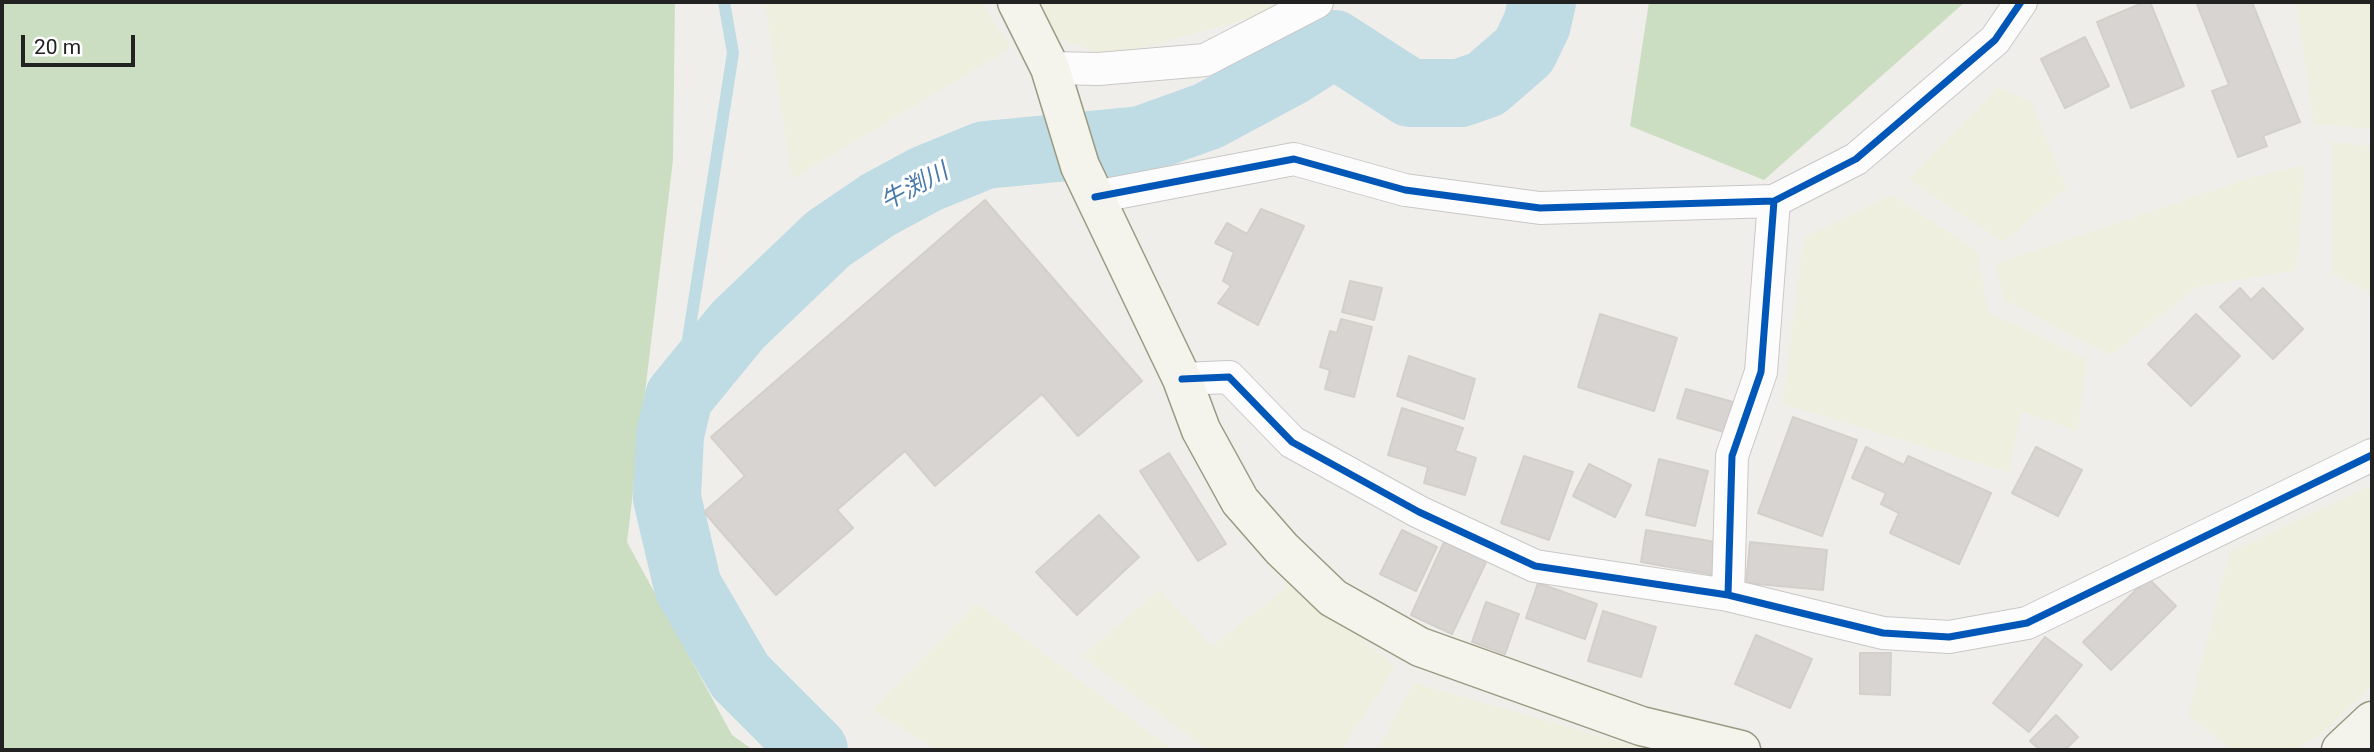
<!DOCTYPE html>
<meta charset="utf-8">
<style>
body{margin:0}
#map{position:relative;width:2374px;height:752px;overflow:hidden;background:#f0eeeb;font-family:Roboto,sans-serif}
canvas{display:block}
.frame{position:absolute;inset:0;border:4px solid #222;pointer-events:none}
.scale{position:absolute;left:21px;top:35px;width:114px;height:32px;box-sizing:border-box;border:4px solid #222;border-top:0;padding-left:9px;font-size:21px;line-height:24px;white-space:nowrap;color:#222;-webkit-text-stroke:5px #fff;paint-order:stroke}
</style>
<div id="map">
<canvas width="2374" height="752"></canvas>
<div class="frame"></div>
<div class="scale">20 m</div>
</div>
<script>
const ctx = document.querySelector('canvas').getContext('2d');
ctx.lineJoin = 'round';
function fillPath(path, color) {
  ctx.fillStyle = color;
  ctx.fill(path, 'evenodd');
}
function poly(rows) {
  const path = new Path2D();
  for (const r of rows) {
    path.moveTo(r[0], r[1]);
    for (let i = 2; i < r.length; i += 2) path.lineTo(r[i], r[i + 1]);
  }
  return path;
}
function stroke(path, color, width, dash) {
  ctx.strokeStyle = color;
  ctx.lineWidth = width;
  ctx.lineCap = dash ? 'butt' : 'round';
  ctx.setLineDash(dash || []);
  ctx.stroke(path);
}
function label(font, color, halo, rows, align = 'center') {
  ctx.font = font + ' Roboto,"Noto Sans JP",sans-serif';
  ctx.lineWidth = 6;
  ctx.setLineDash([]);
  ctx.textBaseline = 'middle';
  ctx.strokeStyle = halo;
  ctx.fillStyle = color;
  for (const [text, x, y, turn = 0] of rows) {
    ctx.save();
    ctx.translate(x, y);
    ctx.rotate((+turn || 0) * Math.PI / 180);
    ctx.textAlign = isNaN(turn) ? turn : align;
    if (halo) ctx.strokeText(text, 0, 0);
    ctx.fillText(text, 0, 0);
    ctx.restore();
  }
}
fillPath(poly([
 [765,2,981,2,1011,48,792,179],
 [1040,2,1284,2,1265,14,1109,57,1056,37],
 [2296,2,2372,2,2372,129,2314,124],
 [1998,88,2031,101,2066,188,2003,242,1908,179],
 [2332,142,2372,146,2372,293,2333,275],
 [2305,165,2296,270,2197,287,2111,355,2004,300,1995,264,2250,178],
 [1892,195,1977,251,1988,312,2087,359,2078,431,2022,412,2008,472,1783,404,1804,237],
 [2372,485,2372,686,2321,735,2292,750,2233,750,2188,716,2230,552],
 [1295,581,1395,667,1342,750,1208,750,1082,656,1159,590,1212,646],
 [977,603,1173,750,937,750,872,710],
 [1414,683,1649,750,1377,750]
]), '#efefdf');
fillPath(poly([
 [2,2,675,2,673,160,627,542,732,735,753,750,2,750],
 [1649,2,1965,2,1764,180,1630,126]
]), '#cbdec1');
stroke(poly([
 [679,397,733,53,724,2]
]), '#bfdbe3', 12);
stroke(poly([
 [814,750,740,676,688,587,667,498,670,435,679,397,738,325,828,239,878,205,926,179,985,155,1141,140,1208,116,1290,72,1334,44,1410,93,1460,93,1486,84,1524,51,1537,24,1542,2]
]), '#bfdbe3', 68);
const building = poly([
 [2145,2,2150,2,2184,86,2131,108,2097,22,2145,2],
 [2196,2,2252,2,2300,122,2263,136,2267,146,2238,157,2212,91,2229,85,2196,2],
 [2085,37,2109,86,2065,108,2041,59,2085,37],
 [985,200,1142,381,1078,436,1042,394,935,486,905,451,837,510,853,528,776,595,704,512,745,476,711,437,985,200],
 [1261,209,1304,226,1258,325,1218,303,1231,286,1223,281,1234,252,1215,243,1227,223,1247,234,1261,209],
 [1350,281,1382,288,1374,320,1342,312,1350,281],
 [2240,288,2251,300,2263,288,2303,329,2273,359,2220,307,2240,288],
 [1600,314,1677,338,1654,411,1578,387,1600,314],
 [2196,314,2240,356,2191,406,2148,364,2196,314],
 [1341,319,1372,327,1354,397,1325,389,1330,370,1320,367,1330,331,1337,333,1341,319],
 [1409,356,1475,379,1464,419,1397,396,1409,356],
 [1686,389,1733,402,1724,432,1677,418,1686,389],
 [1402,408,1463,428,1455,451,1476,458,1465,495,1424,483,1428,467,1388,455,1402,408],
 [1793,417,1857,440,1822,536,1758,513,1793,417],
 [1866,447,1904,465,1908,456,1991,493,1959,564,1890,533,1899,513,1881,504,1886,493,1852,478,1866,447],
 [2036,447,2082,470,2058,516,2012,493,2036,447],
 [1169,453,1226,544,1198,561,1140,471,1169,453],
 [1524,456,1573,472,1549,540,1501,523,1524,456],
 [1659,459,1708,471,1695,526,1646,515,1659,459],
 [1589,464,1631,485,1615,517,1573,496,1589,464],
 [1099,515,1139,557,1077,615,1036,572,1099,515],
 [1402,530,1437,547,1416,591,1380,574,1402,530],
 [1646,530,1721,543,1715,575,1641,562,1646,530],
 [1445,540,1487,560,1452,634,1411,615,1445,540],
 [1750,542,1827,550,1823,590,1746,583,1750,542],
 [2148,578,2176,606,2111,670,2083,642,2148,578],
 [1538,583,1597,604,1585,639,1526,618,1538,583],
 [1486,602,1519,614,1505,654,1472,642,1486,602],
 [1603,611,1656,627,1641,677,1588,661,1603,611],
 [1756,635,1812,659,1790,708,1735,684,1756,635],
 [2045,637,2082,665,2029,732,1993,703,2045,637],
 [1860,653,1891,653,1890,695,1860,694,1860,653],
 [2056,715,2078,737,2065,750,2040,750,2030,741,2056,715]
]);
fillPath(building, '#d7d4d2');
stroke(building, '#d3d0cc', 2);
const street = poly([
 [1050,68,1098,69,1205,60,1317,2],
 [1095,197,1294,159,1405,190,1540,208,1774,201],
 [1182,379,1229,377,1292,442,1419,512,1535,566,1728,595,1883,633,1949,637,2027,623,2372,455],
 [1728,595,1732,456,1761,372,1774,201,1856,159,1995,40,2021,2]
]);
const secondary = poly([
 [1017,2,1050,68,1080,166,1182,379,1201,430,1240,501,1282,549,1333,598,1420,647,1641,726,1741,750],
 [2341,750,2372,721]
]);
stroke(street, '#c9c8c7', 34);
stroke(secondary, '#999a82', 41);
stroke(street, '#fdfcfc', 32);
stroke(secondary, '#f4f4ed', 38);
stroke(poly([
 [1095,197,1294,159,1405,190,1540,208,1774,201],
 [1182,379,1229,377,1292,442,1419,512,1535,566,1728,595,1883,633,1949,637,2027,623,2372,455],
 [1728,595,1732,456,1761,372,1774,201,1856,159,1995,40,2021,2]
]), '#0057b8', 7);
label('italic 24px', '#4a7aab', '#fff', [
 ["牛渕川",915,188,-28]
]);
</script>
